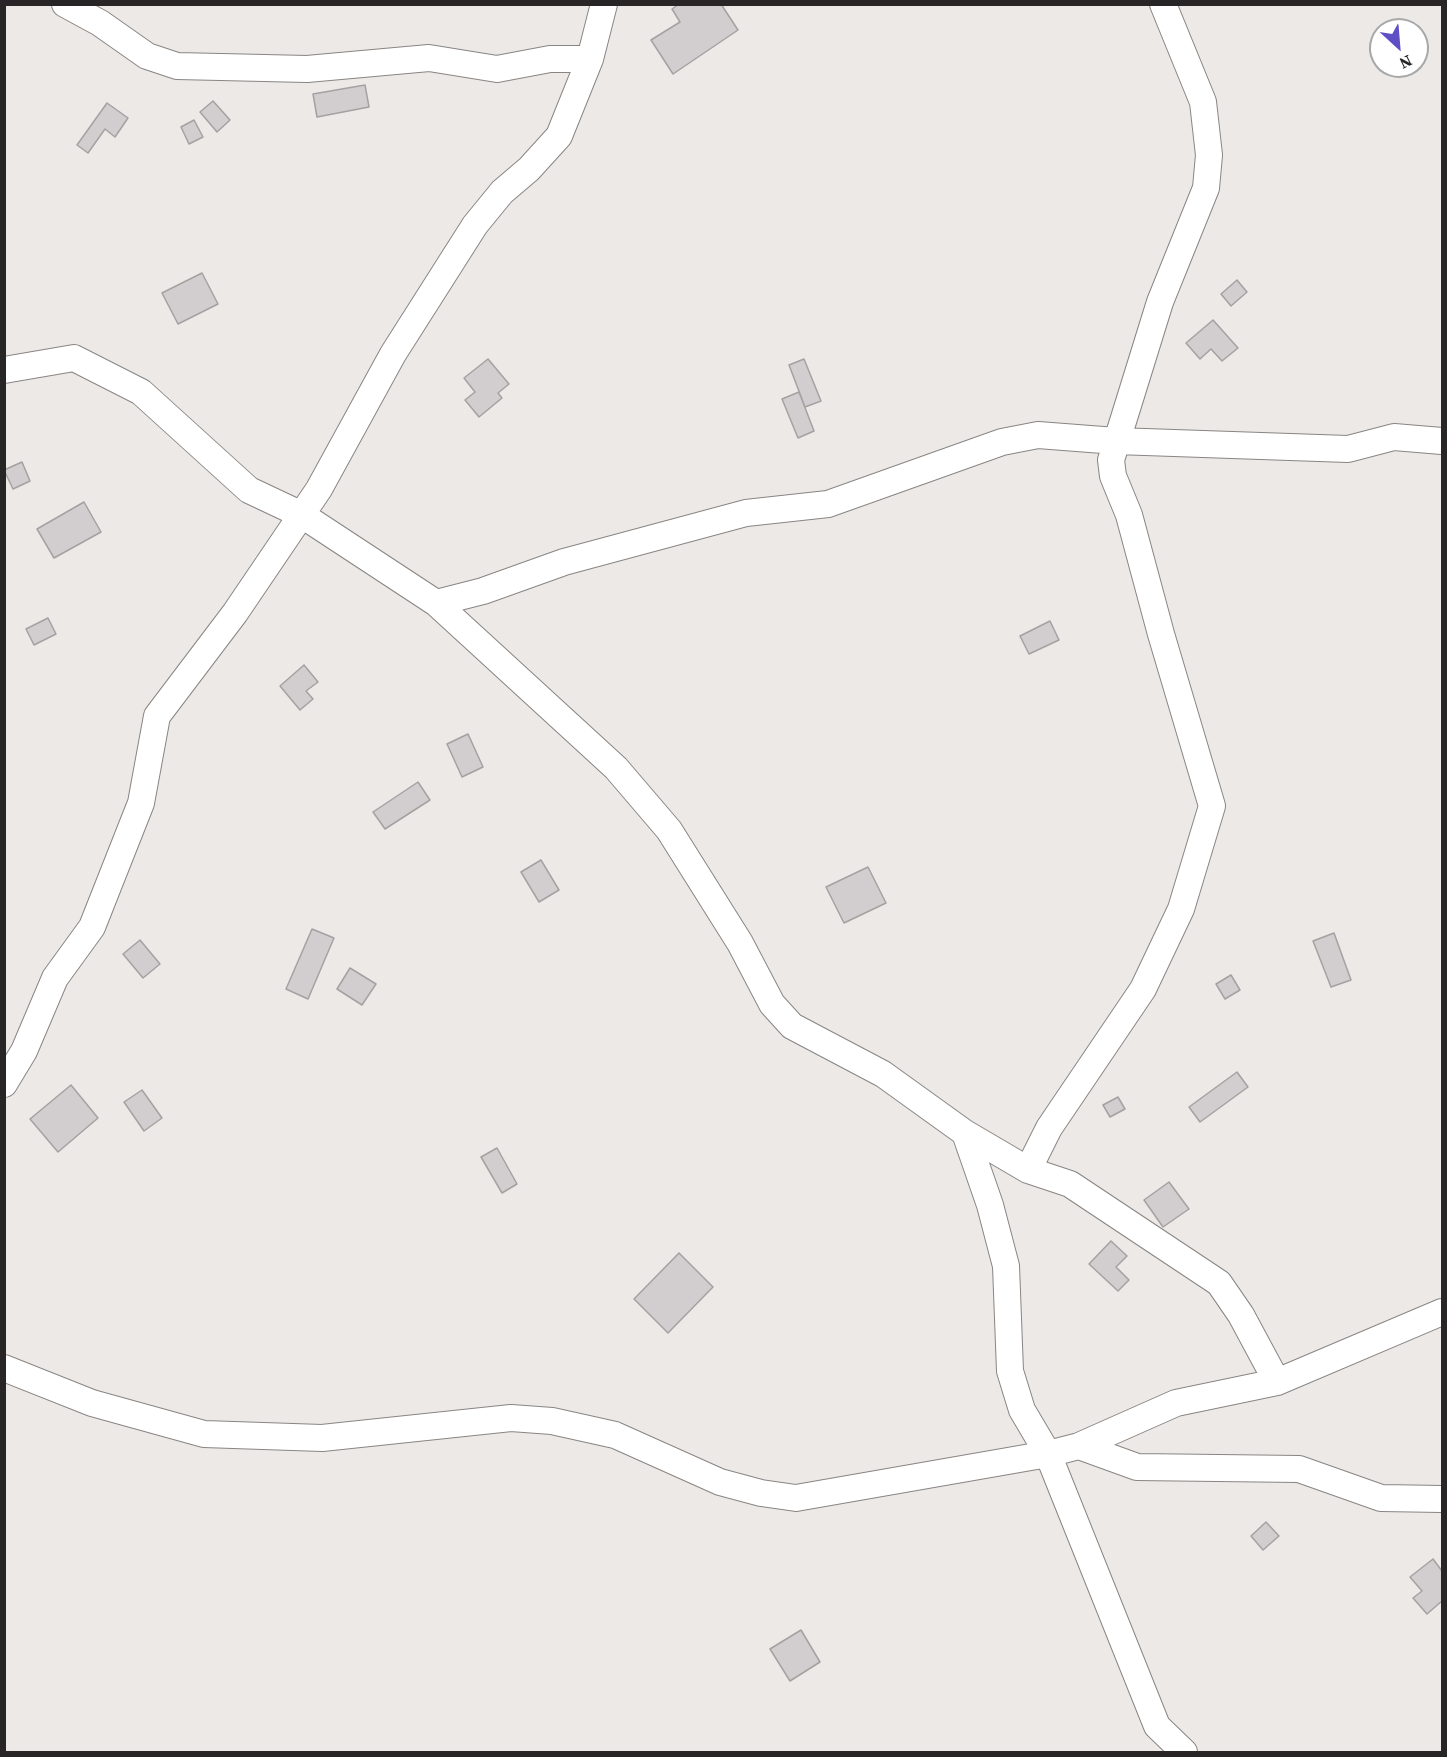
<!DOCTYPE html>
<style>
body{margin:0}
#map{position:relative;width:1447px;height:1757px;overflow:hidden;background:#ede9e7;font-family:"Source Serif 4",serif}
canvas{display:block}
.frame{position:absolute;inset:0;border:6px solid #272525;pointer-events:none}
.north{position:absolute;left:1369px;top:18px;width:60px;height:60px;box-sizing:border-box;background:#fff;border:2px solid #a9a8a8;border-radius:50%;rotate:154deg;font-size:16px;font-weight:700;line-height:24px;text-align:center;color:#272525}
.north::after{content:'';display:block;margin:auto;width:21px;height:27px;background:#5e4fc7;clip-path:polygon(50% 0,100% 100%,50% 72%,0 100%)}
</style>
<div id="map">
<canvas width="1447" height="1757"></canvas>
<div class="frame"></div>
<div class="north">N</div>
</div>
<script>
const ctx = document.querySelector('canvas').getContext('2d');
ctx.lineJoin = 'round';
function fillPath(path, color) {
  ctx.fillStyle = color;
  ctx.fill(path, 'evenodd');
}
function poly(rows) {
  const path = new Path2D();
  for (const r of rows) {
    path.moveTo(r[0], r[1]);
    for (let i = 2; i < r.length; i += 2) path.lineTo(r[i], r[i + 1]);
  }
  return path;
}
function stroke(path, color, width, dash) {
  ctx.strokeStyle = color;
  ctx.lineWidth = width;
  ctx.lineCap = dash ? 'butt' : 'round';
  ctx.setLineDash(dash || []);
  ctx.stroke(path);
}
const building = poly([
 [679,4,721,4,738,30,673,74,651,40,680,22,672,9,679,4],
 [365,85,369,107,317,117,313,94,365,85],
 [213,101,230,120,217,132,200,112,213,101],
 [107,103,128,118,115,137,105,129,88,153,77,145,107,103],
 [194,120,203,137,189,144,181,127,194,120],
 [202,273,218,304,178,324,162,293,202,273],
 [1237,280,1247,292,1231,306,1221,294,1237,280],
 [1213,320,1238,348,1222,361,1211,349,1200,359,1186,343,1213,320],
 [488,359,509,384,498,393,502,398,479,417,465,400,475,392,464,378,488,359],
 [804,359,821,401,805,407,789,365,804,359],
 [799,392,814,431,798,438,782,399,799,392],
 [22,462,30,481,13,489,4,470,22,462],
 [84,502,101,532,54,558,37,529,84,502],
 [48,618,56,634,34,645,26,629,48,618],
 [1050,621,1059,640,1029,654,1020,636,1050,621],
 [304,665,318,682,306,691,313,699,300,710,280,686,304,665],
 [468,734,483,767,462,777,447,744,468,734],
 [418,782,430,800,385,829,373,812,418,782],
 [541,860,559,890,539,902,521,872,541,860],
 [868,867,886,903,844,923,826,887,868,867],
 [312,929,334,938,308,999,286,989,312,929],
 [1334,933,1351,980,1331,987,1313,941,1334,933],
 [140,940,160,964,143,978,123,954,140,940],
 [350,968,376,984,362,1005,337,989,350,968],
 [1231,975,1240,990,1225,999,1216,984,1231,975],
 [1237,1072,1248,1087,1200,1122,1189,1107,1237,1072],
 [71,1085,98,1118,58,1152,30,1119,71,1085],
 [142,1090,162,1118,144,1131,124,1102,142,1090],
 [1118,1097,1125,1109,1110,1117,1103,1105,1118,1097],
 [497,1148,517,1184,502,1193,481,1157,497,1148],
 [1169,1182,1189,1209,1163,1227,1144,1200,1169,1182],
 [1111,1241,1127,1256,1116,1267,1129,1280,1118,1291,1089,1264,1111,1241],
 [679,1253,713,1287,668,1333,634,1299,679,1253],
 [1266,1522,1279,1536,1263,1550,1251,1536,1266,1522],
 [1433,1559,1442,1571,1442,1601,1427,1614,1413,1598,1422,1591,1410,1577,1433,1559],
 [801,1630,820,1662,790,1681,770,1649,801,1630]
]);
fillPath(building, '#d2ced0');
stroke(building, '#a5a1a2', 1.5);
const minor = poly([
 [65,4,100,23,147,56,177,66,307,69,429,58,497,69,550,59,590,59],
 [4,370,74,358,141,392,249,490,302,515,436,603,483,591,564,562,746,513,828,504,1002,442,1038,435,1116,441,1348,449,1394,437,1442,441],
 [436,603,616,768,669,830,740,943,772,1004,792,1026,883,1074,965,1133,1028,1170,1070,1184,1219,1283,1241,1315,1277,1382],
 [4,1084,24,1051,55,978,92,927,141,803,157,716,235,613,319,489,393,354,475,225,502,192,529,169,559,136,590,59,604,4],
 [965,1133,990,1205,1006,1266,1010,1371,1022,1410,1048,1454,1157,1726,1184,1752],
 [1028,1170,1049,1128,1143,989,1181,909,1212,806,1161,634,1129,515,1113,476,1111,460,1160,302,1206,188,1209,155,1203,102,1163,4],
 [4,1368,92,1403,204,1434,322,1438,511,1418,552,1421,615,1435,720,1482,761,1493,796,1498,1048,1454,1079,1446,1176,1403,1277,1382,1442,1312],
 [1079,1446,1137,1467,1299,1469,1381,1498,1442,1499]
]);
stroke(minor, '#898583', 28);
stroke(minor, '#fff', 26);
</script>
